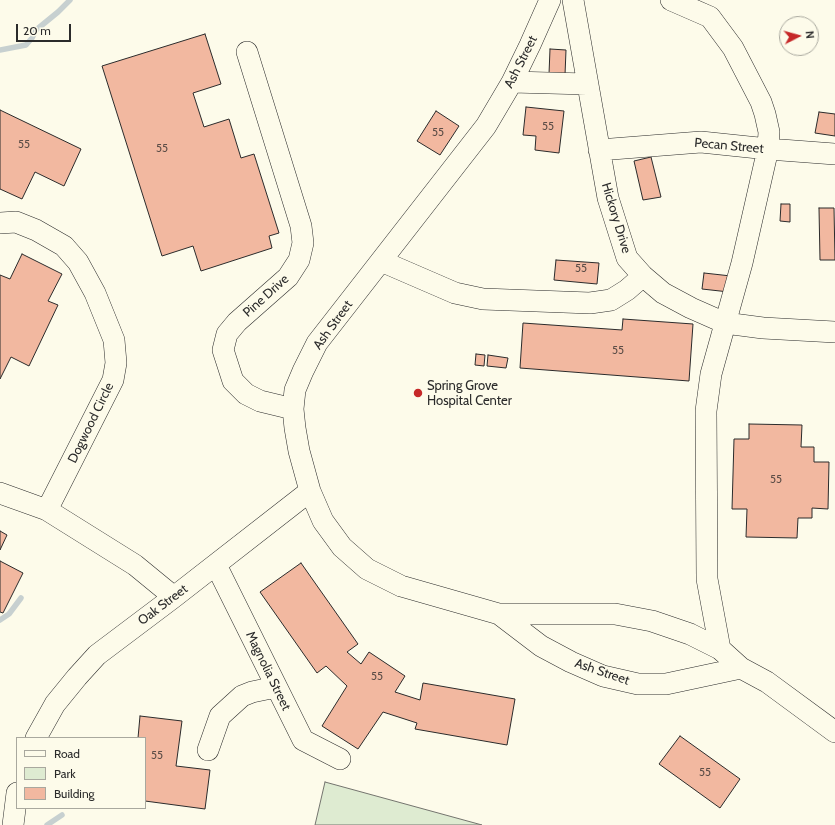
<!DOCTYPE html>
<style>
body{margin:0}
#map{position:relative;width:835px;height:825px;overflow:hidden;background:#fdfbea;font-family:Cabin,sans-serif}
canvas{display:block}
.legend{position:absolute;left:16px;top:737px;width:130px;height:72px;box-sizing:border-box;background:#fdfbea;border:1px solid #a9a89e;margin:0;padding:5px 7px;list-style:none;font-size:12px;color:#2b2b2b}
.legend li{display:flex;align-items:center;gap:8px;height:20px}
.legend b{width:20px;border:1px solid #a9a89e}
.north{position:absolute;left:779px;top:16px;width:40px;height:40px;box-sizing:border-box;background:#fdfbea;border:1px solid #a9a89e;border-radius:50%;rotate:84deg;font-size:11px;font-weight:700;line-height:16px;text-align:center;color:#2b2b2b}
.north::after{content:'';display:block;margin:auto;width:14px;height:18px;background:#c62828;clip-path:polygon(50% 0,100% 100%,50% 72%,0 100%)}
.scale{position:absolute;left:16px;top:24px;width:55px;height:18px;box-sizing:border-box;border:2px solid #2b2b2b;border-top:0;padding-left:5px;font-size:12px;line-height:14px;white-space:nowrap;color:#2b2b2b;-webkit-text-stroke:3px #fdfbea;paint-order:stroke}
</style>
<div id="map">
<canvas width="835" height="825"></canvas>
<ul class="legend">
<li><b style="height:5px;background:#fdfbea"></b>Road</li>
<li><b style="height:11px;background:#deebd1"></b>Park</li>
<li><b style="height:11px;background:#f2b8a0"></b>Building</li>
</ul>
<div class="north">N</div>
<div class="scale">20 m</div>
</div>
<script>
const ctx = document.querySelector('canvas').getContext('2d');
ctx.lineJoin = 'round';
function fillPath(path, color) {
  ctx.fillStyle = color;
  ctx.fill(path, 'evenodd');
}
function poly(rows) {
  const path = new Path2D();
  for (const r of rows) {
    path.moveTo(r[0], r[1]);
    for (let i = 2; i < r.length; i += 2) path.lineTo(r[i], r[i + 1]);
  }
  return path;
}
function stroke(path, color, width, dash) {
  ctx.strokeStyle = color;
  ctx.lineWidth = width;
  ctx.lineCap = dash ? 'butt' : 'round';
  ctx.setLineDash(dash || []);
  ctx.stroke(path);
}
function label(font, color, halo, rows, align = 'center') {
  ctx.font = font + ' Cabin,sans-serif';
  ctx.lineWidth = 3;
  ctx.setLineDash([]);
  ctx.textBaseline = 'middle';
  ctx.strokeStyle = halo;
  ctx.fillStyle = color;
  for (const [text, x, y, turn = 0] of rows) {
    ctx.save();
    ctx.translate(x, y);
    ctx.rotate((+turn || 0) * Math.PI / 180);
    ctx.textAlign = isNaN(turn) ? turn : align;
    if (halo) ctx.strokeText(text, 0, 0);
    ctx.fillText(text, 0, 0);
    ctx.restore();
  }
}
const green = poly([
 [325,782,482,825,315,825,325,782]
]);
fillPath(green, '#deebd1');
stroke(green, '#74746e', 1);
stroke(poly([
 [0,50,26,45,32,38,36,30,58,12,70,0],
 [0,620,9,614,21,598],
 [47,825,62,815]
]), '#c7d0d0', 5.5);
const building = poly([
 [205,34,221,84,193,93,204,127,229,119,241,158,254,154,279,233,269,236,272,248,201,271,193,246,162,256,102,66,205,34],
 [550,49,566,50,565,75,549,74,550,49],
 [526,107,564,111,559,153,535,150,536,136,523,135,526,107],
 [0,110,81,149,64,186,35,172,22,199,0,189,0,110],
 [436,111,459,126,440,155,417,141,436,111],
 [819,112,835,114,835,136,815,133,819,112],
 [651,157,661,197,643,200,634,161,651,157],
 [781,204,790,204,790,222,780,221,781,204],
 [819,208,834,208,835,260,820,260,819,208],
 [22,254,62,274,48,301,58,305,29,366,11,357,0,379,0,275,10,279,22,254],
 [556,260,599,263,597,284,554,280,556,260],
 [704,273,731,276,729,292,702,289,704,273],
 [623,319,693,324,689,381,520,368,523,323,622,330,623,319],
 [476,354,485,355,484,366,475,365,476,354],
 [488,355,508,358,506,368,487,366,488,355],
 [749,424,802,425,801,447,814,447,814,462,829,462,828,509,812,508,812,518,798,518,797,538,746,537,747,509,732,509,734,439,749,439,749,424],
 [0,531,7,535,0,550,0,531],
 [0,561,23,573,3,613,0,612,0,561],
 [301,563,358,644,347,652,361,664,369,652,405,676,395,692,420,700,423,683,515,699,507,745,415,729,417,723,383,712,358,749,322,726,347,686,326,666,317,673,260,592,301,563],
 [140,716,182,721,176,766,210,770,205,809,145,801,145,738,138,738,140,716],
 [680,736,740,779,720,808,659,764,680,736]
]);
fillPath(building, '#f2b8a0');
stroke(building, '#2b2b2b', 1);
const minor = poly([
 [550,0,530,45,512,82,486,126,317,343,303,371,295,390,293,409,295,428,299,451,310,491,323,521,342,547,367,569,401,586,499,614,615,614,652,621,690,634,720,649,741,668,767,682,835,732],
 [573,0,608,198,627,258,643,276,663,293,691,308,725,323,763,328,835,332],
 [671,0,710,17,733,48,761,102,765,114,769,132,768,149,742,263,711,374,706,411,707,579,720,649],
 [247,52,301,226,303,243,299,260,288,277,237,322,227,334,223,350,233,381,246,394,260,401,293,409],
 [512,82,587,84],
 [599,150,701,142,768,149,835,154],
 [0,223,16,222,36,230,64,246,78,262,95,293,114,340,116,363,113,380,47,510],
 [381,261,455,293,483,299,590,303,611,300,627,290,643,276],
 [0,493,47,510,135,565,174,597],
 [216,565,303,740,340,759],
 [499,614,541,646,571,662,603,676,638,684,666,684,741,668],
 [36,738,55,704,77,677,97,655,174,597,310,491],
 [208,750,220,716,242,696,252,692,276,687],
 [13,825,17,793]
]);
stroke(minor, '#2b2b2b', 22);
stroke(minor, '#fdfbea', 21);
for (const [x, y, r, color] of [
 [418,393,5,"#c62828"]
]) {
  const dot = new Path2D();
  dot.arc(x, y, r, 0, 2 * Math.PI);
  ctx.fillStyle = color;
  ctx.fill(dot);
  stroke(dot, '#fdfbea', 1.5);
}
label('11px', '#5d4e48', null, [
 ["55",548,127],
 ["55",438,133],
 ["55",24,145],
 ["55",162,149],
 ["55",581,269],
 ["55",618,351],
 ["55",776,480],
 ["55",377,677],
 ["55",157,756],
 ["55",705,773]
]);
label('13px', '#2b2b2b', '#fdfbea', [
 ["Ash Street",521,62,-63],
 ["Pecan Street",729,146,5],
 ["Hickory Drive",616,218,73],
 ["Pine Drive",266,296,-42],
 ["Ash Street",333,325,-54],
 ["Dogwood Circle",91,423,-64],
 ["Oak Street",163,605,-37],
 ["Magnolia Street",268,671,64],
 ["Ash Street",602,672,19]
]);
label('13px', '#2b2b2b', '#fdfbea', [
 ["Spring Grove",427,386],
 ["Hospital Center",427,401]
], 'left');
</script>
